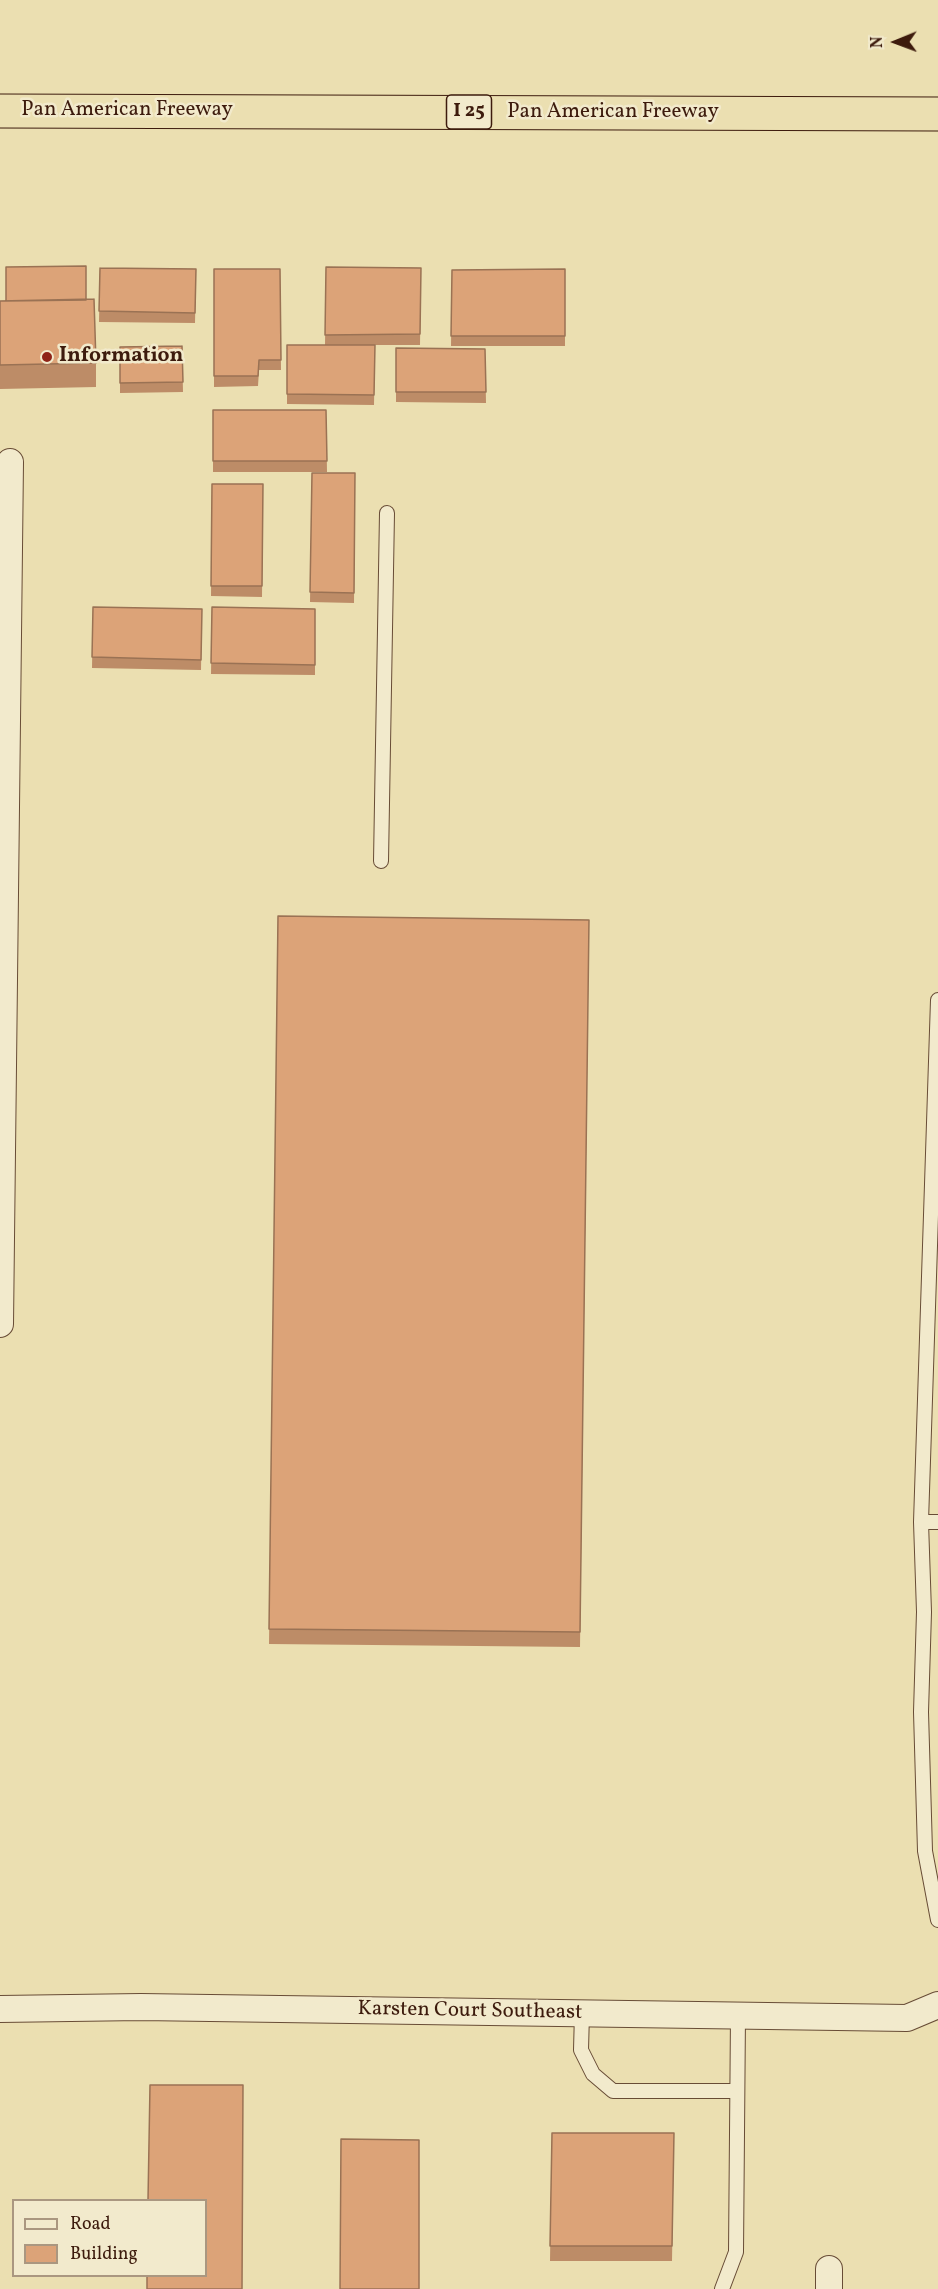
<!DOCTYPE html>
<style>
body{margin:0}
#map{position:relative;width:938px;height:2289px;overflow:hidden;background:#ebdfb1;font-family:Vollkorn,serif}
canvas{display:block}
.legend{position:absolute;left:12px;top:2199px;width:195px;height:78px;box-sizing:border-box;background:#f2eacc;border:2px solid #aa9780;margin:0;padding:8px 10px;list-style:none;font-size:18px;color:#3d1b0d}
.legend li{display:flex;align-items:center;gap:12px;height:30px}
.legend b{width:30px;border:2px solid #aa9780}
.north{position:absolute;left:866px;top:12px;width:60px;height:60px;-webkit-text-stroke:4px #f2eacc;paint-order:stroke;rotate:269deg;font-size:16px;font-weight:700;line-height:24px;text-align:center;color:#3d1b0d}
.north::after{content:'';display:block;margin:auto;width:21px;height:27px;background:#3d1b0d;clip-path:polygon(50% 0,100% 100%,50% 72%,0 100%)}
</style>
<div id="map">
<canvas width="938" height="2289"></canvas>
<ul class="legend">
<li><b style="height:8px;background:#f2eacc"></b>Road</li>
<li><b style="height:16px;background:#dca378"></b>Building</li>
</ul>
<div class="north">N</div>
</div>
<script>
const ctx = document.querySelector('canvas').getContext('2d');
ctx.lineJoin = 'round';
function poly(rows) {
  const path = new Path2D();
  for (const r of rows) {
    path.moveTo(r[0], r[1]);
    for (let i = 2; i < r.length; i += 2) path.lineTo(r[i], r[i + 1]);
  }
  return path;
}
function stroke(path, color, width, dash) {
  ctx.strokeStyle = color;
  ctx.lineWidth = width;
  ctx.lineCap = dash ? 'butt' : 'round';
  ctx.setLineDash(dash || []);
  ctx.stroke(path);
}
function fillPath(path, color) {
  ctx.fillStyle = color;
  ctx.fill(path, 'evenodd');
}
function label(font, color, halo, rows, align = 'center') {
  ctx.font = font + ' Vollkorn,serif';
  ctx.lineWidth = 5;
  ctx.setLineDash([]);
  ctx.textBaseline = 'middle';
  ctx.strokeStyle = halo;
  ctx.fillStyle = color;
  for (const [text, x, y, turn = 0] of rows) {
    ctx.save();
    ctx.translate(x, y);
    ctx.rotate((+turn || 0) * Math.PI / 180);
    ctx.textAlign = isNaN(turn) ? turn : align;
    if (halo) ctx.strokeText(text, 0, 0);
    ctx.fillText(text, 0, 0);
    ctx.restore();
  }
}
const service = poly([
 [381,861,387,513],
 [938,1000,921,1522,924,1612,921,1712,925,1851,938,1920],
 [921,1522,938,1522],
 [582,2013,581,2050,593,2074,613,2091,737,2091],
 [722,2289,736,2252,738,2015]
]);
const minor = poly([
 [0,1324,10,462],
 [0,2009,141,2007,907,2018,938,2005],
 [829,2269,829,2289]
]);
const motorway = poly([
 [0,111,938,114]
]);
stroke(service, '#684c36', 16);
stroke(minor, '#684c36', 28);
stroke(motorway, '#3d1b0d', 35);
stroke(service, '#f2eacc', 14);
stroke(minor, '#f2eacc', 26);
stroke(motorway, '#ebdfb1', 33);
fillPath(poly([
 [326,267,421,268,420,345,363,345,375,345,374,405,287,404,287,345,325,345],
 [100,268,196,269,195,323,99,322],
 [214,269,280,269,281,370,259,370,258,386,214,387],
 [565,269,565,346,451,346,452,270],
 [86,300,96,363,96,387,0,389,0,301],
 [182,346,183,392,120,393,120,347],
 [396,348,485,349,486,403,396,402],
 [213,410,326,410,327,472,213,472],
 [312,473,355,473,354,603,310,602],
 [212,484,263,484,262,597,211,596],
 [93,607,202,609,201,670,92,668],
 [212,607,315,609,315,675,211,674],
 [278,916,589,920,580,1647,269,1644],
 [552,2133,674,2133,672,2261,550,2261]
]), '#bd8c67');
const building = poly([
 [86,266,86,300,6,301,6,267,86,266],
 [326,267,421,268,420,334,325,335,326,267],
 [100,268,196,269,195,313,99,311,100,268],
 [214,269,280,269,281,360,259,360,258,376,214,376,214,269],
 [565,269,565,336,451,336,452,270,565,269],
 [94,299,96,363,0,365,0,301,94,299],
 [287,345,375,345,374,395,287,394,287,345],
 [182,346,183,382,120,383,120,347,182,346],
 [396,348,485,349,486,392,396,392,396,348],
 [213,410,326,410,327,461,213,461,213,410],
 [312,473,355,473,354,593,310,592,312,473],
 [212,484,263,484,262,586,211,586,212,484],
 [93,607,202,609,201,660,92,657,93,607],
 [212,607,315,609,315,665,211,663,212,607],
 [278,916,589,920,580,1632,269,1629,278,916],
 [150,2085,243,2085,242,2289,147,2289,147,2276,206,2276,206,2200,148,2200,150,2085],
 [552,2133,674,2133,672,2246,550,2246,552,2133],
 [341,2139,419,2140,419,2289,340,2289,341,2139]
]);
fillPath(building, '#dca378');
stroke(building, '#9a7254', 1.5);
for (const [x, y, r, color] of [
 [47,357,6,"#8f2418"]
]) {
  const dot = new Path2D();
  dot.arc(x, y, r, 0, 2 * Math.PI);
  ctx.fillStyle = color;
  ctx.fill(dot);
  stroke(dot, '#f2eacc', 2);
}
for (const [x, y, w] of [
 [469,112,45]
]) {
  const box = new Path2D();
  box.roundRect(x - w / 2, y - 17, w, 34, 4.5);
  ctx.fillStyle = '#f2eacc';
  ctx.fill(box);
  stroke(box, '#3d1b0d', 1.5);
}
label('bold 20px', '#3d1b0d', null, [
 ["I 25",469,112]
]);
label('21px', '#3d1b0d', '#f2eacc', [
 ["Pan American Freeway",127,111],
 ["Pan American Freeway",613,113],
 ["Karsten Court Southeast",470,2012,1]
]);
label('bold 21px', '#3d1b0d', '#f2eacc', [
 ["Information",59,357]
], 'left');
</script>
